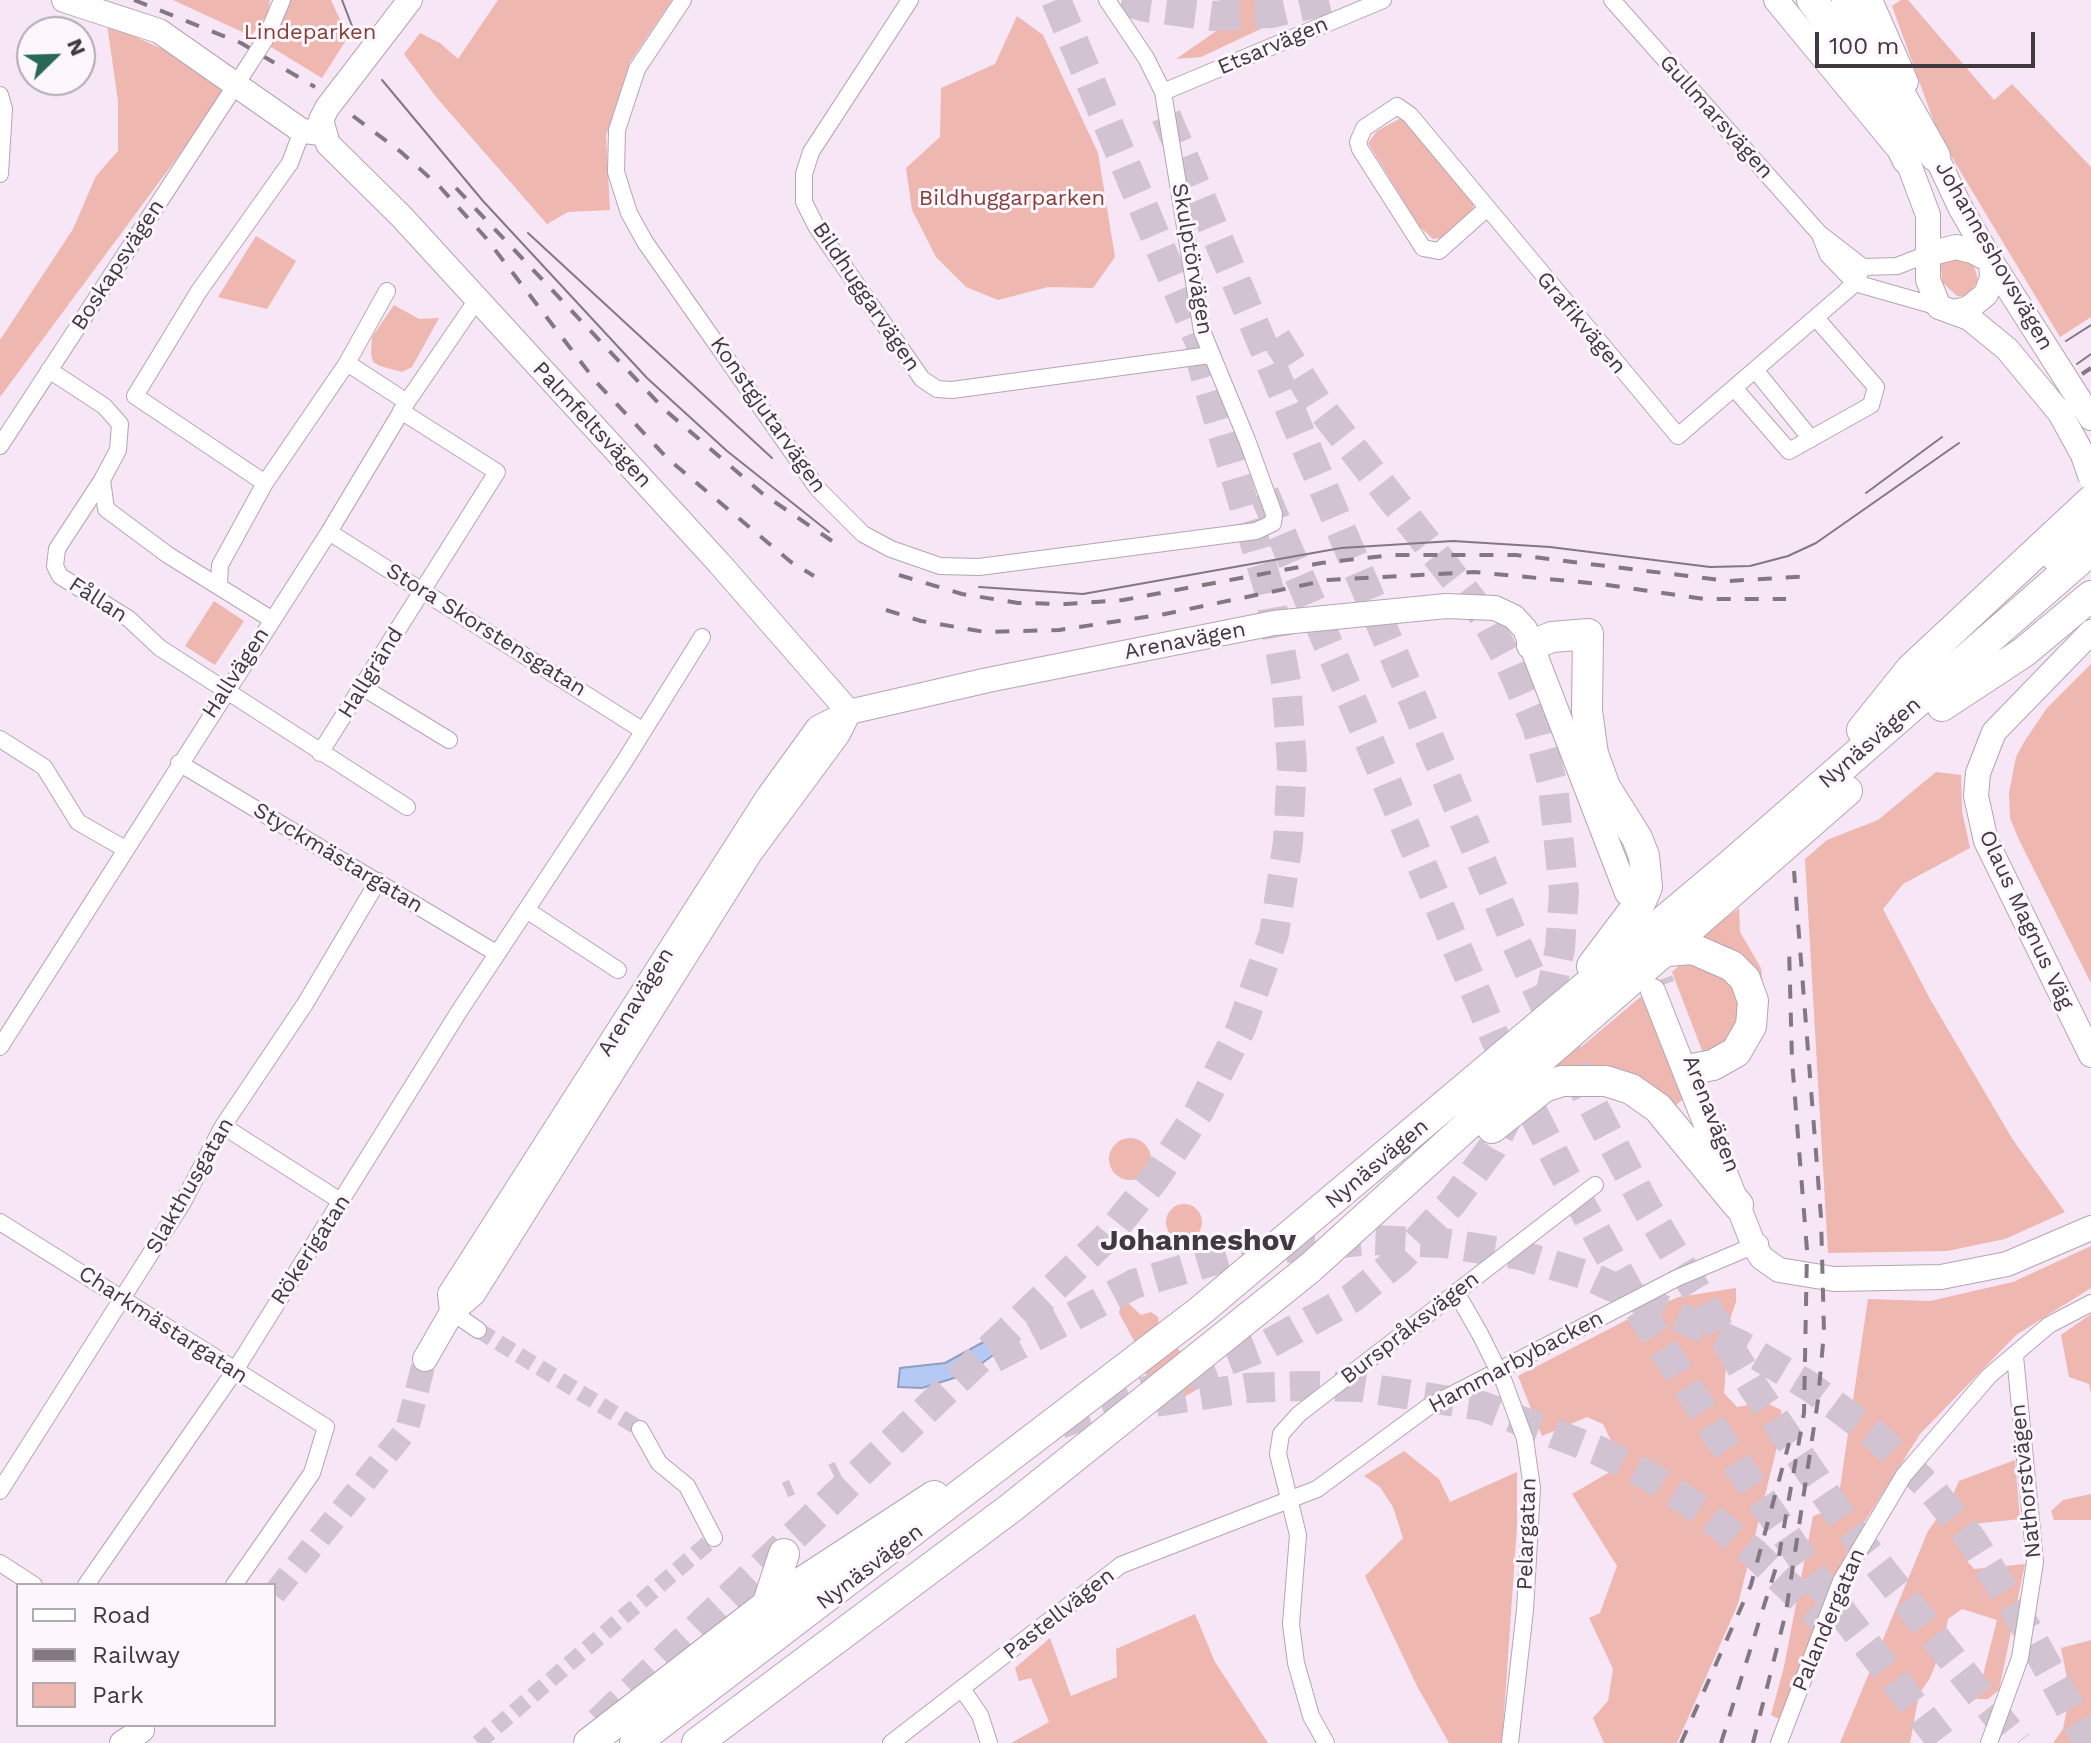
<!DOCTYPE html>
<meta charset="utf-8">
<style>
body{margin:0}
#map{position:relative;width:2091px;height:1743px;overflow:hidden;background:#f6e6f6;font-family:"Work Sans",sans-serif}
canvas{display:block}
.legend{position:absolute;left:16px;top:1583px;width:260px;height:144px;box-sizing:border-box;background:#fdf7fd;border:2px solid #b1abb1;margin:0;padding:10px 14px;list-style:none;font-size:24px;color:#403940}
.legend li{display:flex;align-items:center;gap:16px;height:40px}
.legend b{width:40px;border:2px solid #b1abb1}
.north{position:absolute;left:16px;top:16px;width:80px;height:80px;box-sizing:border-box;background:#fdf7fd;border:2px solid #b1abb1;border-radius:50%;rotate:67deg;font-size:22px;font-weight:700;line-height:32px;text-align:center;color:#403940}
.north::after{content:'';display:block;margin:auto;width:28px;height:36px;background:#276856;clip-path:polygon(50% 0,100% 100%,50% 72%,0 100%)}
.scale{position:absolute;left:1815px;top:32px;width:220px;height:36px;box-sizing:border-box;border:4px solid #403940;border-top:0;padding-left:10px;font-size:24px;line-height:28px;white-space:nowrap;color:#403940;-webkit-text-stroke:6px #fdf7fd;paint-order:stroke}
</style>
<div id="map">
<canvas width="2091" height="1743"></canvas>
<ul class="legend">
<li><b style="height:10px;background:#fff"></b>Road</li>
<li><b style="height:10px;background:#827882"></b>Railway</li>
<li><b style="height:22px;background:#eeb7af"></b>Park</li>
</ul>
<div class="north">N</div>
<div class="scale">100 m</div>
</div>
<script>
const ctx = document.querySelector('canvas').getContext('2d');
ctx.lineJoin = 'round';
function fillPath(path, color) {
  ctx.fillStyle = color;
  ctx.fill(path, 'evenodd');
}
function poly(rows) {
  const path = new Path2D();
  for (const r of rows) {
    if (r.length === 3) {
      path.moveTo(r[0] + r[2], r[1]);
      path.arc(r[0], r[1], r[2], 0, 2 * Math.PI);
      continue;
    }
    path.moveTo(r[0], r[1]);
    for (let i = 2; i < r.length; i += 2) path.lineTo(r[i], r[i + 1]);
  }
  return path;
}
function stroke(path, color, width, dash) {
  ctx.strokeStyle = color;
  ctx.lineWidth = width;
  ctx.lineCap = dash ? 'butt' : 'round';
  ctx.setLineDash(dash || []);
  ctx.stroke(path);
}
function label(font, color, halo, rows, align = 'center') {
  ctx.font = font + ' "Work Sans",sans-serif';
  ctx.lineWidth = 6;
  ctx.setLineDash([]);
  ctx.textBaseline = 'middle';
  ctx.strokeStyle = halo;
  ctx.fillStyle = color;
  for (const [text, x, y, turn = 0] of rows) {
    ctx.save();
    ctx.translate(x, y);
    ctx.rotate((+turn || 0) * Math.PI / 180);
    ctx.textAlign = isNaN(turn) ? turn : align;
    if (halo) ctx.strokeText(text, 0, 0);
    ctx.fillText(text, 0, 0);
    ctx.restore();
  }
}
fillPath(poly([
 [173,0,270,0,268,14,251,36],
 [290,0,331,0,348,37,322,78,271,47],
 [498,0,672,0,630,62,606,136,610,210,568,212,547,224,437,98,404,54,420,33,440,43,458,59],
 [1219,0,1258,0,1267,26,1201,57,1176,59,1232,20],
 [1901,0,1908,0,1994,100,2012,84,2091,167,2091,317,2060,337,1939,136,1892,6],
 [1017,16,1043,35,1098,153,1115,257,1093,288,1048,287,998,300,966,287,936,257,912,210,906,168,940,137,941,88,995,64],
 [107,24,171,53,225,93,0,397,0,340,73,229,96,176,118,151,118,101],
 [1403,117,1474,202,1473,210,1441,238,1433,239,1419,226,1368,143,1377,131],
 [256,236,296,261,267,309,218,297],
 [1948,256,1969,260,1975,269,1978,280,1968,296,1957,296,1942,282,1941,263],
 [394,305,419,319,439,318,412,367,402,372,380,366,373,362,371,353,372,337],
 [214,601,244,621,215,665,185,646],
 [2091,664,2091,983,2020,842,2010,818,2009,793,2016,757,2024,742,2047,708],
 [1936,772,1961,775,1962,811,1970,848,1903,884,1883,909,1930,999,2013,1140,2065,1212,2005,1239,1947,1251,1828,1253,1805,859,1827,840,1878,820],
 [1739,908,1740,932,1761,968,1764,995,1700,942,1704,935],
 [1685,961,1738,983,1737,1035,1703,1053,1672,972],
 [1644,994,1683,1099,1672,1109,1555,1065,1575,1044,1580,1048],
 [1130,1159,21],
 [1184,1222,18],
 [2091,1246,2091,1288,2016,1335,1920,1434,1853,1540,1832,1584,1779,1719,1771,1715,1784,1667,1813,1516,1837,1508,1868,1299,1930,1301,2013,1282],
 [1736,1288,1736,1302,1729,1322,1724,1393,1737,1407,1765,1402,1781,1410,1782,1427,1738,1604,1677,1743,1604,1743,1593,1718,1608,1701,1613,1669,1589,1618,1600,1613,1617,1566,1572,1494,1608,1473,1620,1459,1603,1424,1587,1417,1542,1436,1518,1376,1644,1311,1679,1297],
 [1121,1303,1128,1303,1141,1315,1151,1312,1158,1317,1159,1328,1204,1378,1203,1386,1167,1407,1159,1407,1158,1397,1137,1357,1139,1350,1119,1313],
 [2091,1314,2091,1395,2089,1384,2069,1377,2061,1335],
 [1404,1451,1439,1479,1450,1502,1517,1472,1517,1526,1502,1743,1449,1743,1417,1686,1365,1576,1403,1538,1393,1507,1380,1487,1364,1476],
 [2015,1460,2020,1519,1972,1524,1965,1532,1968,1562,1974,1569,2025,1564,1999,1690,1988,1699,1977,1699,1997,1620,1962,1609,1948,1619,1943,1646,1930,1678,1919,1694,1910,1743,1840,1743,1928,1531,1951,1499,1959,1481],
 [2091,1494,2091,1520,2054,1520,2051,1511,2063,1500],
 [1195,1614,1215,1662,1268,1743,1011,1743,1049,1722,1031,1678,1019,1681,1015,1668,1050,1638,1071,1696,1117,1677,1116,1649],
 [2091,1640,2091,1743,2053,1743,2063,1729,2070,1694,2061,1648]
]), '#eeb7af');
const water = poly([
 [989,1339,996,1353,967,1374,922,1388,898,1387,900,1368,945,1363,989,1339]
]);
fillPath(water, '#b4caf5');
stroke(water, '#919ebf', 2);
stroke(poly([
 [478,1330,640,1429],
 [832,1472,838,1469],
 [785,1490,792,1487],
 [478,1743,714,1538]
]), '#d2c3d2', 16, [16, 8]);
stroke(poly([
 [1648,946,1663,985],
 [274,1594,407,1429,425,1359]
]), '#d2c3d2', 24, [24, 12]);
stroke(poly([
 [1056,0,1209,364],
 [1122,0,1145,7,1213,16,1271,13,1329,0],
 [1166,116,1512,934,1582,1085,1645,1205,1754,1388,1846,1524,2018,1743],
 [1276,338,1317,403,1484,616,1510,664,1537,726,1553,786,1564,892,1560,948,1546,1016],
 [1264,493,1496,1040,1563,1172,1637,1306,1720,1439,1819,1583,1943,1743],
 [994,1358,1134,1284,1242,1252,1372,1240,1444,1243,1520,1255,1589,1276,1740,1345,1809,1386,1876,1436,1931,1489,1972,1540,2020,1617,2089,1743],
 [1156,1402,1246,1388,1303,1386,1360,1387,1482,1406,1597,1450,1649,1476,1702,1511,1754,1553,1840,1636],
 [1060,1424,1263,1347,1352,1298,1400,1259,1451,1204,1492,1148,1513,1106],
 [599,1722,1108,1236,1155,1178,1198,1113,1241,1028,1274,934,1288,842,1292,763,1286,682,1269,590,1197,347]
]), '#d2c3d2', 30, [30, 15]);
const street = poly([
 [683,0,637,69,617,130,616,172,629,213,645,242,818,489,863,534,891,549,940,566,979,567,1256,531,1273,523,1274,514,1247,440,1202,331,1163,92,1146,58,1107,0],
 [910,0,811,152,804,174,804,202,816,226,922,379,937,389,952,390,1210,355],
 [1612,0,1819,233,1863,267,1897,266,1928,254],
 [266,38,282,0],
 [1163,92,1383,0],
 [0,95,4,109,0,174],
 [1486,209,1439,251,1423,248,1360,149,1358,142,1364,128,1397,106,1410,115,1678,436,1844,293,1855,283,1863,267],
 [1820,235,1828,255,1855,283,1939,307],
 [387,291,347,363,407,402],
 [49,370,104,406,120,424,118,450,102,480,106,509,168,555,271,619],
 [1756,371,1811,439],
 [1735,389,1789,451,1871,405,1876,387,1816,318],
 [0,446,250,63],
 [102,480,57,549,55,566,60,576,129,619,160,648,407,807],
 [265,483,135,396,199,291,290,163,302,131],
 [329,532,642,730],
 [219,584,220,565,265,483,347,363],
 [362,687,449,740],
 [0,739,44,767,78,822,125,849],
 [320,753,497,472,401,411],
 [179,763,496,953],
 [528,911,618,970],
 [0,1047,329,532,407,402,476,301],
 [223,1126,342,1202],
 [0,1222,326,1427,312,1473,234,1585],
 [1456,1292,1480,1334],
 [452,1312,478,1330],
 [1504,1382,1525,1439,1532,1488,1525,1610,1510,1743],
 [640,1429,659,1463,687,1486,714,1538],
 [0,1491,182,1204,223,1126,305,1004,378,881],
 [0,1563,34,1585],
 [86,1585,234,1372,460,1010,624,762,702,637],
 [962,1689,980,1715,989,1743],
 [891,1743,1121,1565,1317,1489,1428,1407,1677,1278,1760,1243],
 [1326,1743,1311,1716,1296,1663,1291,1624,1298,1535,1278,1454,1281,1434,1299,1414,1595,1185],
 [1779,1743,1841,1581,1904,1475,1989,1376,2049,1325,2091,1303],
 [1989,1743,2020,1658,2035,1562,2015,1356]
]);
const secondary = poly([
 [64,0,159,31,302,131,322,133],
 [410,0,327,108,321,120,328,144,401,216,719,563,849,712],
 [1776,0,1907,159,1928,215,1928,280,1939,307,1969,318,2007,349,2060,413,2083,455],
 [1870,0,1906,82],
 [1928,139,1960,207,1991,261,2091,418],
 [1928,254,1956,247,1972,251,1991,261],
 [1954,312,1969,308,1986,294,1992,278,1991,261],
 [2091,632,1994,732,1978,773,1976,796,1986,841,2091,1055],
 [1653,991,1754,1246,1762,1258,1779,1270,1834,1279,1941,1277,2007,1264,2091,1228],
 [452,1312,450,1294,768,797,818,728,849,712,988,680,1274,623,1446,606,1495,608,1514,617,1525,629,1627,893],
 [425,1359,452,1312,473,1294,750,853,838,734,849,712],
 [122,1743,142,1730]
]);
const highway = poly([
 [1812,0,1856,59,1882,103,1907,159],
 [1847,0,1935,156],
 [2056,557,2091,522],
 [1532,645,1552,637,1588,634,1587,711,1593,754,1605,787,1637,838,1644,856,1647,887,1641,901,1592,966],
 [1942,706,2024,652,2091,596],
 [1862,730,1911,669,2091,501],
 [1667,951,1693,949,1732,966,1745,979,1753,1001,1751,1026,1736,1052,1713,1065,1693,1069],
 [1492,1128,1544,1087,1562,1081,1606,1081,1631,1089,1658,1108,1738,1205],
 [766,1609,784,1554],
 [589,1743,767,1605,934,1496],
 [635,1743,1199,1312,1729,866,2091,550],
 [697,1743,1012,1507,1310,1268,1534,1065,1847,791]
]);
stroke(street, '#b4a5b4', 18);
stroke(secondary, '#b4a5b4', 26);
stroke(highway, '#b4a5b4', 32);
stroke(street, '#fff', 16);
stroke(secondary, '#fff', 24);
stroke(highway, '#fff', 30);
stroke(poly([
 [342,0,352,26],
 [382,80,483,201,647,378,727,451,829,532],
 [528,233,772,458],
 [2066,341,2091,325],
 [2077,364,2091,354],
 [1866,493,1942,437],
 [979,587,1083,594,1341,548,1453,541,1550,547,1710,567,1750,566,1788,556,1816,543,1959,443]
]), '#827882', 2);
stroke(poly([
 [134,0,241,43,315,87],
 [353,116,401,152,440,187,486,238,597,383,668,459,791,562,814,576],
 [456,188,665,410,763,494,832,541],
 [2082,374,2091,368],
 [899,575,962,594,1018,603,1066,604,1123,600,1321,563,1392,555,1516,555,1729,581,1812,576],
 [886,610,921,621,985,632,1059,630,1165,614,1328,580,1474,572,1601,584,1704,599,1786,599],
 [1681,1743,1751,1585,1789,1443],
 [1721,1743,1778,1561,1804,1413,1807,1250,1792,1060,1789,947],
 [1753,1743,1786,1612,1818,1400,1824,1332,1821,1217,1794,871]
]), '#827882', 4, [14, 14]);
const streetBridge = poly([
 [250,63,266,38],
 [1480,1334,1504,1382]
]);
const secondaryBridge = poly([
 [2083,455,2091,478]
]);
stroke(streetBridge, '#b4a5b4', 18, []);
stroke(secondaryBridge, '#b4a5b4', 26, []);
stroke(streetBridge, '#fff', 16);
stroke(secondaryBridge, '#fff', 24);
label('22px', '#843f38', '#fdf7fd', [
 ["Lindeparken",310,33],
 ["Bildhuggarparken",1012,199]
]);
label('22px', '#403940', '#fdf7fd', [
 ["Etsarvägen",1273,46,-23],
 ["Gullmarsvägen",1716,117,48],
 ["Johanneshovsvägen",1994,256,60],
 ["Skulptörvägen",1192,259,80],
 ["Boskapsvägen",118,265,-57],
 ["Bildhuggarvägen",866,297,56],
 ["Grafikvägen",1581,323,50],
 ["Konstgjutarvägen",768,415,55],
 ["Palmfeltsvägen",592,425,47],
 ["Fållan",98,600,33],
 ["Stora Skorstensgatan",486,630,32],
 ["Arenavägen",1185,641,-11],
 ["Hallvägen",236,673,-57],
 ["Hallgränd",371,673,-58],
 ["Nynäsvägen",1870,743,-41],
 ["Styckmästargatan",338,858,31],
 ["Olaus Magnus Väg",2026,920,65],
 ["Arenavägen",636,1002,-58],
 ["Arenavägen",1711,1114,69],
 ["Nynäsvägen",1377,1164,-40],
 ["Slakthusgatan",190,1186,-60],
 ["Rökerigatan",311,1250,-57],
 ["Charkmästargatan",163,1325,33],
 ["Burspråksvägen",1410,1328,-38],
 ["Hammarbybacken",1516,1362,-28],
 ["Nathorstvägen",2026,1481,-96],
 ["Pelargatan",1527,1534,-88],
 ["Nynäsvägen",870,1567,-37],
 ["Pastellvägen",1059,1614,-38],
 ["Palandergatan",1829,1620,-67]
]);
label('bold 30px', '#403940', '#fdf7fd', [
 ["Johanneshov",1198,1241]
]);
</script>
